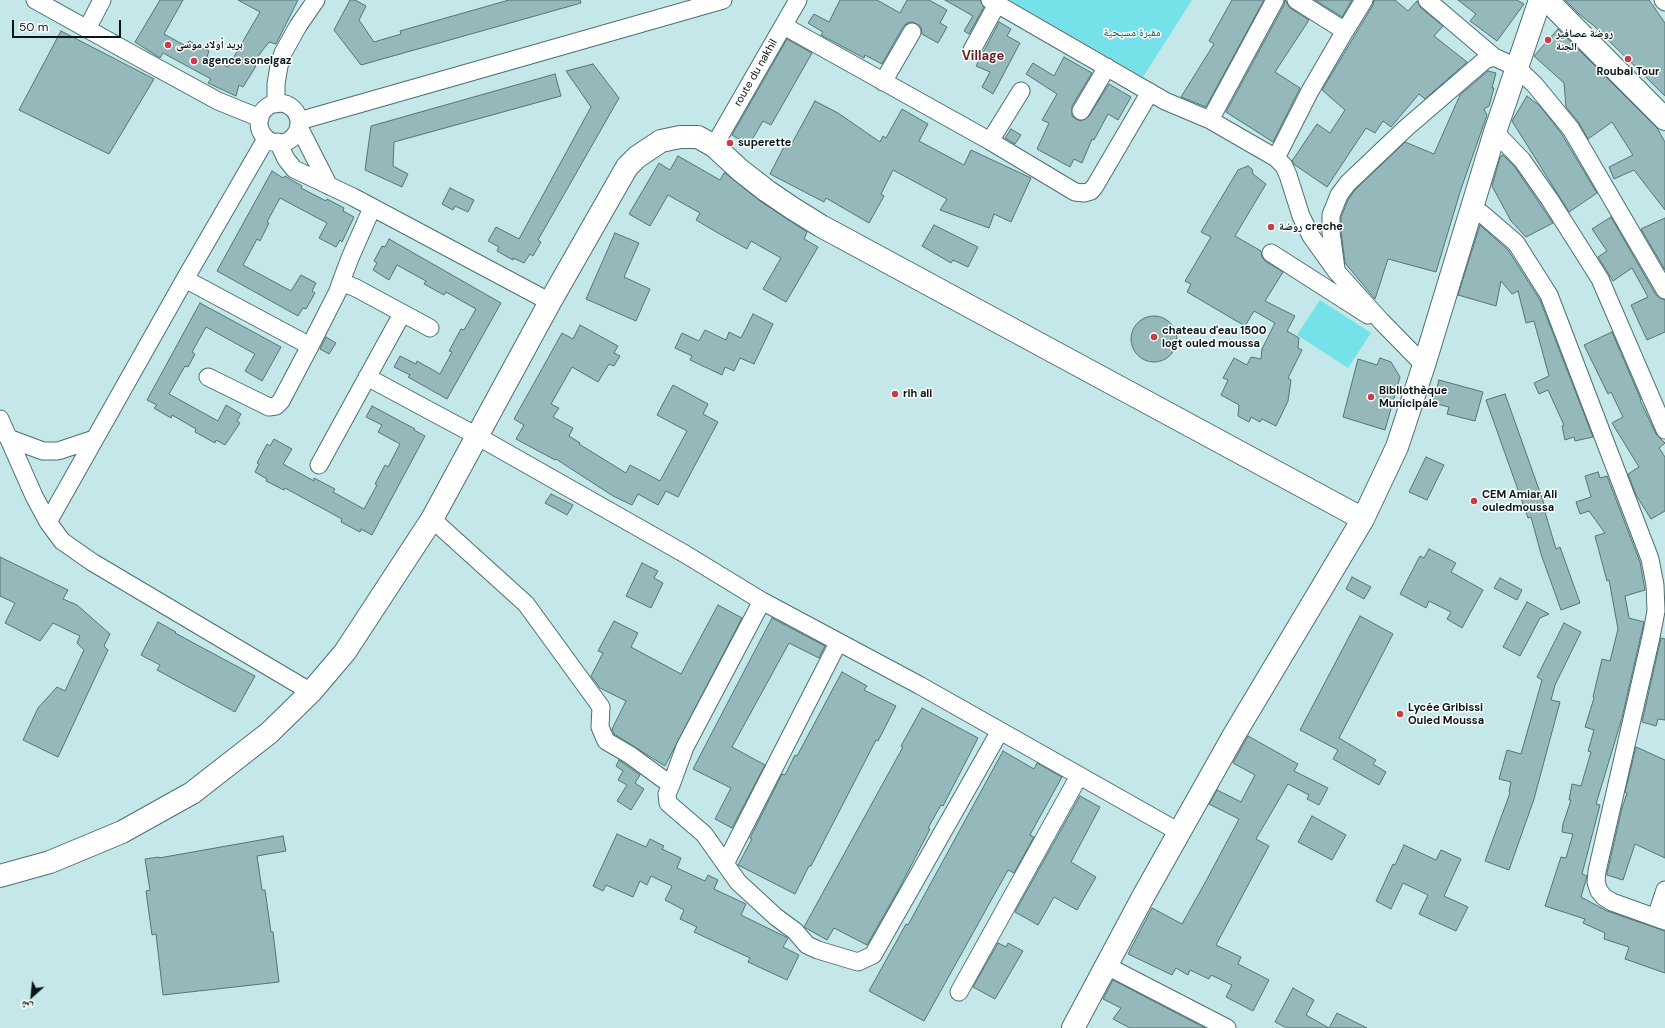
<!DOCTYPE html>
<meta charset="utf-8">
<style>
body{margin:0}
#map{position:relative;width:1665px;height:1028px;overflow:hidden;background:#c4e8ea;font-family:"DM Sans","Noto Naskh Arabic",sans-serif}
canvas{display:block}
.north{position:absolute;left:12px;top:976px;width:40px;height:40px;-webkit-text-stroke:3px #fff;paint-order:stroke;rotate:207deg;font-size:11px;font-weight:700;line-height:16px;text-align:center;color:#091617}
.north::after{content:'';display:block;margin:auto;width:14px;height:18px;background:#091617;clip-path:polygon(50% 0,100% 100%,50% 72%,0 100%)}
.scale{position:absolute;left:12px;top:20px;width:109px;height:18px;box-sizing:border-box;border:2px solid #091617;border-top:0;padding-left:5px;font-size:12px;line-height:14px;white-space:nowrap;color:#091617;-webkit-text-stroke:3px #fff;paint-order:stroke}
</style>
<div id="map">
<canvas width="1665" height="1028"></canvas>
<div class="north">ش</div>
<div class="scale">50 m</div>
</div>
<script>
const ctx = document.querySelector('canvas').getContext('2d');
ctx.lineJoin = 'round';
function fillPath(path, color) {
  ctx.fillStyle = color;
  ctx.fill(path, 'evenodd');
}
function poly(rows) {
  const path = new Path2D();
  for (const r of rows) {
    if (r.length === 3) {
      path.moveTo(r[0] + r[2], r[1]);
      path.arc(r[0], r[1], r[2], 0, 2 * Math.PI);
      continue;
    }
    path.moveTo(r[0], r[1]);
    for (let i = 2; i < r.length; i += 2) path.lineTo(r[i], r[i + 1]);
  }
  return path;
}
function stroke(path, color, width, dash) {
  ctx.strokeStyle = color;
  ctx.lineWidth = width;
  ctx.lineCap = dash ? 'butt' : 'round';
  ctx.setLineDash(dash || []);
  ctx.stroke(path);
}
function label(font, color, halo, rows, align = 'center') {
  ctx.font = font + ' "DM Sans","Noto Naskh Arabic",sans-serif';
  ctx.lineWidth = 3;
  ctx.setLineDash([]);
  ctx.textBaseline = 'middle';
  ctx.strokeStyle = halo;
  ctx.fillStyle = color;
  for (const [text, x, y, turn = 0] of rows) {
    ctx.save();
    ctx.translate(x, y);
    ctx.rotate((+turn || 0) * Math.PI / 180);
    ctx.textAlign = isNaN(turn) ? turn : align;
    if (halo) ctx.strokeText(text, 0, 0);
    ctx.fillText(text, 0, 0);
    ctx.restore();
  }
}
fillPath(poly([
 [1009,0,1192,0,1143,77],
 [1320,300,1371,333,1348,368,1297,335]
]), '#75e1e8');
const building = poly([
 [160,0,183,0,164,34,186,46,189,41,209,51,207,57,228,67,260,12,238,0,298,0,276,44,269,42,252,64,256,66,243,87,239,85,236,96,208,83,211,79,163,53,160,58,135,42,160,0],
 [350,0,355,0,366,6,359,20,374,42,401,34,400,31,509,0,580,0,581,3,361,65,334,30,350,0],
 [840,0,877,0,900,13,907,0,929,0,947,10,940,23,947,27,938,43,922,34,921,27,917,24,912,22,907,23,903,27,882,64,865,55,864,58,821,35,823,32,808,23,814,14,829,22,840,0],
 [945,0,980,0,984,7,969,34,964,31,973,16,945,0],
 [1232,0,1264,0,1206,107,1181,97,1214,44,1209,41,1232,0],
 [1285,0,1290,8,1309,20,1275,72,1300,88,1273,142,1226,112,1284,5,1285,0],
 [1315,0,1352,0,1342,17,1315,0],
 [1374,0,1395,0,1408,11,1417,1,1421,8,1443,26,1434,36,1467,62,1425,99,1419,94,1391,127,1383,121,1375,133,1366,128,1327,187,1295,165,1292,161,1317,124,1330,133,1345,110,1322,90,1373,5,1374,0],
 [1458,0,1517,0,1524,4,1497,41,1470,21,1476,14,1458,0],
 [1565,0,1649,0,1665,23,1665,96,1593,25,1579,14,1565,0],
 [999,22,1011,29,1007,36,1020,43,993,94,982,87,990,72,976,66,999,22],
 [1558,29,1657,128,1665,142,1665,210,1634,170,1614,179,1609,167,1633,155,1612,122,1588,139,1579,123,1566,107,1564,83,1534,56,1558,29],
 [61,31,154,79,109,154,19,110,61,31],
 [787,39,812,53,771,125,763,121,749,145,732,135,787,39],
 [1064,57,1092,73,1072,106,1072,116,1076,119,1081,121,1089,116,1109,84,1131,97,1118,120,1108,114,1094,140,1092,139,1082,163,1074,159,1070,167,1037,149,1049,123,1042,120,1057,94,1026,74,1033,63,1054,76,1064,57],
 [593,64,619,98,538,240,541,242,533,256,530,254,524,263,513,258,513,260,497,251,499,247,488,241,496,227,519,239,591,107,566,71,593,64],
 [1488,71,1496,73,1492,88,1494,88,1489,106,1484,109,1487,115,1461,189,1436,272,1388,259,1375,299,1345,263,1341,231,1341,217,1348,200,1355,190,1405,142,1434,154,1460,95,1488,71],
 [555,74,561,96,394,142,393,166,408,174,402,187,365,170,371,126,555,74],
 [1527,96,1540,106,1561,133,1597,193,1569,212,1512,121,1527,96],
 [815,101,838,113,880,142,883,136,886,138,902,109,928,124,919,141,964,165,971,150,1031,178,1011,222,994,214,989,228,940,210,947,199,893,170,881,194,884,196,869,223,826,198,824,202,770,174,786,143,791,145,815,101],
 [1011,129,1021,135,1015,144,1005,138,1011,129],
 [1503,155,1514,166,1553,223,1526,237,1511,221,1492,186,1500,157,1503,155],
 [678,156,720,180,724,173,725,173,760,201,807,232,804,239,818,247,786,302,763,289,781,258,751,241,747,249,718,233,696,220,700,213,668,195,650,226,629,214,659,163,670,170,678,156],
 [1248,166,1252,169,1253,174,1266,184,1235,236,1261,251,1262,257,1265,261,1283,272,1265,301,1295,316,1287,331,1299,338,1298,348,1302,350,1288,378,1291,380,1288,401,1276,426,1262,419,1260,422,1251,417,1249,422,1238,416,1239,405,1221,395,1228,380,1223,378,1234,358,1247,365,1251,357,1261,359,1262,349,1275,323,1254,311,1245,326,1187,292,1191,284,1185,281,1211,237,1201,232,1238,170,1248,166],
 [272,171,283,178,285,176,302,186,301,188,326,201,327,199,344,208,343,211,354,217,342,242,340,240,336,247,319,238,327,223,280,198,267,222,269,223,260,241,257,239,243,265,291,291,301,275,316,283,312,291,315,293,306,309,303,308,298,316,217,271,272,171],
 [450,188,474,200,468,212,455,206,453,210,442,204,450,188],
 [1611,217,1656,295,1660,298,1665,300,1665,332,1647,340,1631,305,1648,297,1632,268,1613,281,1598,257,1607,251,1592,229,1611,217],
 [1665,218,1665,270,1641,229,1665,218],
 [934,225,978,247,968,267,953,260,951,263,922,246,934,225],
 [1480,225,1508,250,1540,300,1593,437,1575,441,1574,437,1565,440,1562,426,1564,425,1548,390,1539,394,1534,383,1549,376,1534,321,1526,323,1518,291,1512,294,1501,281,1496,306,1458,295,1480,225],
 [615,233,639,243,624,277,650,289,636,321,586,299,615,233],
 [389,239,501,303,447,399,408,377,410,375,394,367,400,356,416,364,417,361,440,374,452,352,449,351,461,329,464,330,476,309,446,292,444,295,424,284,426,281,397,265,389,280,373,270,377,263,374,261,382,246,385,247,389,239],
 [200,303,281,347,262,381,245,371,255,354,206,327,192,352,195,354,188,367,185,366,169,394,218,421,226,405,241,414,237,421,240,423,225,445,216,440,215,443,195,432,196,429,172,415,171,418,154,408,157,405,147,400,200,303],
 [753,314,773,324,754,364,740,358,734,371,725,367,722,375,690,360,692,356,675,348,682,333,699,341,705,330,726,340,729,332,741,338,753,314],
 [1154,339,23],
 [580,325,618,346,614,353,620,356,614,366,609,364,598,382,572,367,551,404,559,408,553,417,573,428,569,436,580,443,579,444,626,473,630,465,660,481,687,431,657,415,673,385,708,404,703,414,718,422,678,497,666,491,658,505,638,494,632,505,613,496,556,459,555,460,516,439,524,425,514,419,562,333,573,339,580,325],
 [1612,332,1641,400,1640,400,1656,434,1665,443,1659,448,1665,457,1665,511,1651,519,1636,495,1628,474,1639,467,1612,423,1623,417,1611,392,1608,394,1584,345,1612,332],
 [326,337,336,343,329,354,320,349,326,337],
 [1380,358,1391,362,1400,377,1385,430,1343,417,1358,359,1377,365,1380,358],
 [1439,380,1483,392,1475,421,1447,414,1449,407,1433,403,1439,380],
 [1505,394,1547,512,1545,512,1556,549,1560,547,1580,603,1561,610,1541,554,1531,517,1528,518,1486,400,1505,394],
 [372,406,415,429,414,430,425,436,372,535,361,529,360,532,341,522,342,519,285,488,284,490,266,481,267,479,255,472,259,464,257,463,267,444,270,446,274,439,292,449,283,464,314,481,314,478,335,489,333,492,364,509,377,485,375,484,385,465,388,467,400,444,378,432,382,425,366,417,372,406],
 [1426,457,1444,465,1427,500,1409,492,1426,457],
 [1598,472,1600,478,1607,476,1640,562,1645,590,1625,596,1629,618,1644,622,1622,718,1596,804,1600,805,1582,874,1587,876,1581,897,1607,911,1665,931,1665,973,1625,959,1629,947,1604,939,1605,933,1583,923,1585,919,1545,906,1561,857,1566,858,1573,834,1562,832,1563,824,1571,800,1569,800,1572,784,1581,786,1591,752,1588,751,1594,730,1585,727,1594,698,1593,697,1602,659,1610,661,1618,629,1609,580,1607,581,1595,536,1605,533,1589,511,1580,514,1576,502,1591,497,1585,476,1598,472],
 [551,494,573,505,567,515,545,503,551,494],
 [1429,549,1456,563,1451,572,1483,590,1462,628,1447,619,1451,612,1429,601,1426,608,1400,594,1420,556,1424,558,1429,549],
 [0,557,68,590,63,599,77,605,110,634,104,646,108,650,58,757,23,740,38,708,57,687,65,691,84,650,77,643,80,636,53,623,40,641,5,623,15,603,0,596,0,557],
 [642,563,658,571,654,578,663,583,651,608,626,596,642,563],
 [1352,577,1371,587,1364,599,1346,589,1352,577],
 [1500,578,1522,590,1517,600,1494,588,1500,578],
 [1527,602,1549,614,1540,618,1520,656,1503,647,1527,602],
 [718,605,742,618,665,766,614,734,612,729,626,701,600,688,591,676,603,653,598,651,614,621,638,633,631,647,681,674,718,605],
 [1360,616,1393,634,1339,738,1376,760,1373,764,1386,772,1379,785,1333,759,1338,750,1300,730,1360,616],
 [772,618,825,646,819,658,789,643,732,747,765,765,732,828,715,819,731,788,693,769,772,618],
 [158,622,176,632,175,633,255,676,235,712,157,670,160,665,141,655,158,622],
 [1564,623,1581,632,1555,685,1551,700,1560,702,1534,799,1509,870,1485,861,1510,793,1509,792,1511,782,1499,779,1507,750,1521,754,1542,680,1537,677,1564,623],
 [1661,638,1665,639,1665,720,1658,719,1656,726,1642,722,1661,638],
 [842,672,867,686,864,690,896,706,878,741,876,740,811,866,809,866,795,894,738,865,752,839,750,838,782,774,785,775,795,755,797,756,842,672],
 [922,708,978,738,943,806,941,805,928,828,930,829,900,887,867,945,834,928,827,940,804,927,903,747,901,746,922,708],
 [1248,736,1298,764,1294,771,1328,788,1319,805,1307,799,1309,795,1288,784,1256,839,1269,846,1216,945,1241,957,1238,964,1269,980,1253,1011,1226,997,1232,985,1211,975,1209,979,1190,970,1188,975,1176,968,1172,975,1128,954,1152,908,1182,924,1206,881,1239,819,1209,804,1217,790,1241,802,1255,775,1233,763,1248,736],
 [1636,747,1665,760,1665,858,1635,844,1623,880,1607,875,1607,873,1622,808,1627,793,1625,792,1636,747],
 [1003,751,1034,769,1037,763,1062,777,1037,822,1030,835,1034,837,1014,873,1008,870,924,1021,869,991,906,924,908,925,1003,751],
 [619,760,640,775,635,783,644,789,631,810,617,801,627,785,618,780,623,771,616,766,619,760],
 [1080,796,1100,807,1071,862,1096,877,1077,910,1054,897,1038,925,1015,912,1080,796],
 [1312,816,1346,835,1332,860,1298,842,1312,816],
 [617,834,646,847,650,839,664,846,662,849,681,858,677,868,705,881,708,875,718,880,714,889,746,904,741,915,788,938,783,947,799,955,787,980,748,962,750,958,694,932,697,927,680,919,684,910,665,900,672,886,651,876,647,885,640,881,633,897,606,885,603,891,593,886,617,834],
 [283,836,286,851,257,856,262,890,265,890,271,932,273,932,279,982,163,995,156,934,152,935,146,891,150,890,145,859,159,857,159,858,283,836],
 [1404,845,1436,860,1441,850,1461,859,1444,896,1468,907,1456,931,1419,914,1428,895,1403,883,1391,909,1376,901,1393,864,1395,865,1404,845],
 [998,943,1006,947,1008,943,1023,951,995,999,973,987,998,943],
 [1113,980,1205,1028,1130,1028,1113,1019,1121,1008,1103,999,1113,980],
 [1293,988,1314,1000,1306,1015,1329,1028,1337,1013,1367,1028,1287,1028,1275,1022,1293,988]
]);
fillPath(building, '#95b8ba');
stroke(building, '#537476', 1);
const street = poly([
 [35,0,143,60,218,101,260,118],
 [990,0,1165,101,1210,120,1276,158,1284,166,1288,175,1301,216,1311,236,1336,271,1381,321,1424,365],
 [1296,0,1345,31,1364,0],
 [1427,0,1494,57],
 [1663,0,1665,2],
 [784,26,990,141,1075,192,1084,193,1091,191,1095,186,1150,92],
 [87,29,102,0],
 [972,50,997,4],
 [883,82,912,32],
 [279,123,20],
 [276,104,276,84,279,66,283,53,298,26,316,0],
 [1081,111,1107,67],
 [1210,120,1275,0],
 [299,121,723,0],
 [299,127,329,186],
 [1495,132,1522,160,1550,200,1600,279,1665,430],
 [990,141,1021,91],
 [278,142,286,159,294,169,353,197,550,302],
 [714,146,798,0],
 [1276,158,1310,91,1346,29],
 [1472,207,1481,213,1516,243,1549,295,1650,559,1655,585,1656,611,1651,637,1597,871,1596,882,1599,891,1604,897,1612,902,1665,921],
 [1271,253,1368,315],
 [1336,269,1331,232,1331,215,1339,195,1348,183,1406,128,1485,60,1494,57,1516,67,1535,85,1571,129,1665,290],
 [185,279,310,346],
 [341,282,350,258,372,208],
 [208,377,269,407,276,406,281,401,310,346,338,291,341,282,356,288,430,328],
 [367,377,477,436,685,554,762,601,919,685,1179,832],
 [0,419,34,496,48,522,62,541,92,562,311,692],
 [8,438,43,451,58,451,94,439],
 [319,465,402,314],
 [432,519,526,604,601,707,600,727,606,741,630,755,671,785,667,794,668,803,704,834,738,882,776,917,795,931,807,945,818,950,858,962,873,955,1000,731],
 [48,522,185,279,266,139],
 [671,785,685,747,762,601],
 [725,864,838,643],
 [1656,917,1665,890],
 [1107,966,1227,1028],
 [959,992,1079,776]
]);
const secondary = poly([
 [1547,0,1665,119],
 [0,876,50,862,122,832,192,793,269,733,311,692,345,652,432,519,550,302,627,167,637,157,661,141,680,137,698,137,714,146,740,170,767,191,792,208,821,226,1363,519],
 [1073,1028,1144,895,1234,735,1363,519,1397,447,1424,365,1495,132,1540,0]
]);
stroke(street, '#4d6e70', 19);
stroke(secondary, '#4d6e70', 24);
stroke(street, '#fff', 17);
stroke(secondary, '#fff', 22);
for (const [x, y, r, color] of [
 [1548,40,4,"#cc3c47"],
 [168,45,4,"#cc3c47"],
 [1628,59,4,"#cc3c47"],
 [194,61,4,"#cc3c47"],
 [730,143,4,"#cc3c47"],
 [1271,227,4,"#cc3c47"],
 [1154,337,4,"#cc3c47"],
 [895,394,4,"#cc3c47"],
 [1371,397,4,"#cc3c47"],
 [1474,501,4,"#cc3c47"],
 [1400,714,4,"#cc3c47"]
]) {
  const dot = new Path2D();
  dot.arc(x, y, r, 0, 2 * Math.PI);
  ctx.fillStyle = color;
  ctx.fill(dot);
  stroke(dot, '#fff', 1.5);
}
label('11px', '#0e4d51', '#fff', [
 ["مقبرة مسيحية",1132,33]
]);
label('bold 11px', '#091617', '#fff', [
 ["روضة عصافير",1556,34],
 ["الجنة",1556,47],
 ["بريد أولاد موسى",176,45],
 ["agence sonelgaz",202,61],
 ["Roubai Tour",1628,72,"center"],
 ["superette",738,143],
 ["روضة creche",1279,227],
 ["chateau d'eau 1500",1162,331],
 ["logt ouled moussa",1162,344],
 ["Bibliothèque",1379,391],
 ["Municipale",1379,404],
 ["rih ali",903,394],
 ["CEM Amiar Ali",1482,495],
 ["ouledmoussa",1482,508],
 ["Lycée Gribissi",1408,708],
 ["Ouled Moussa",1408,721]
], 'left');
label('11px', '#091617', '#fff', [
 ["route du nakhil",756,73,-60]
]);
label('bold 13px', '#631e21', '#fff', [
 ["Village",983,57]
]);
</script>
